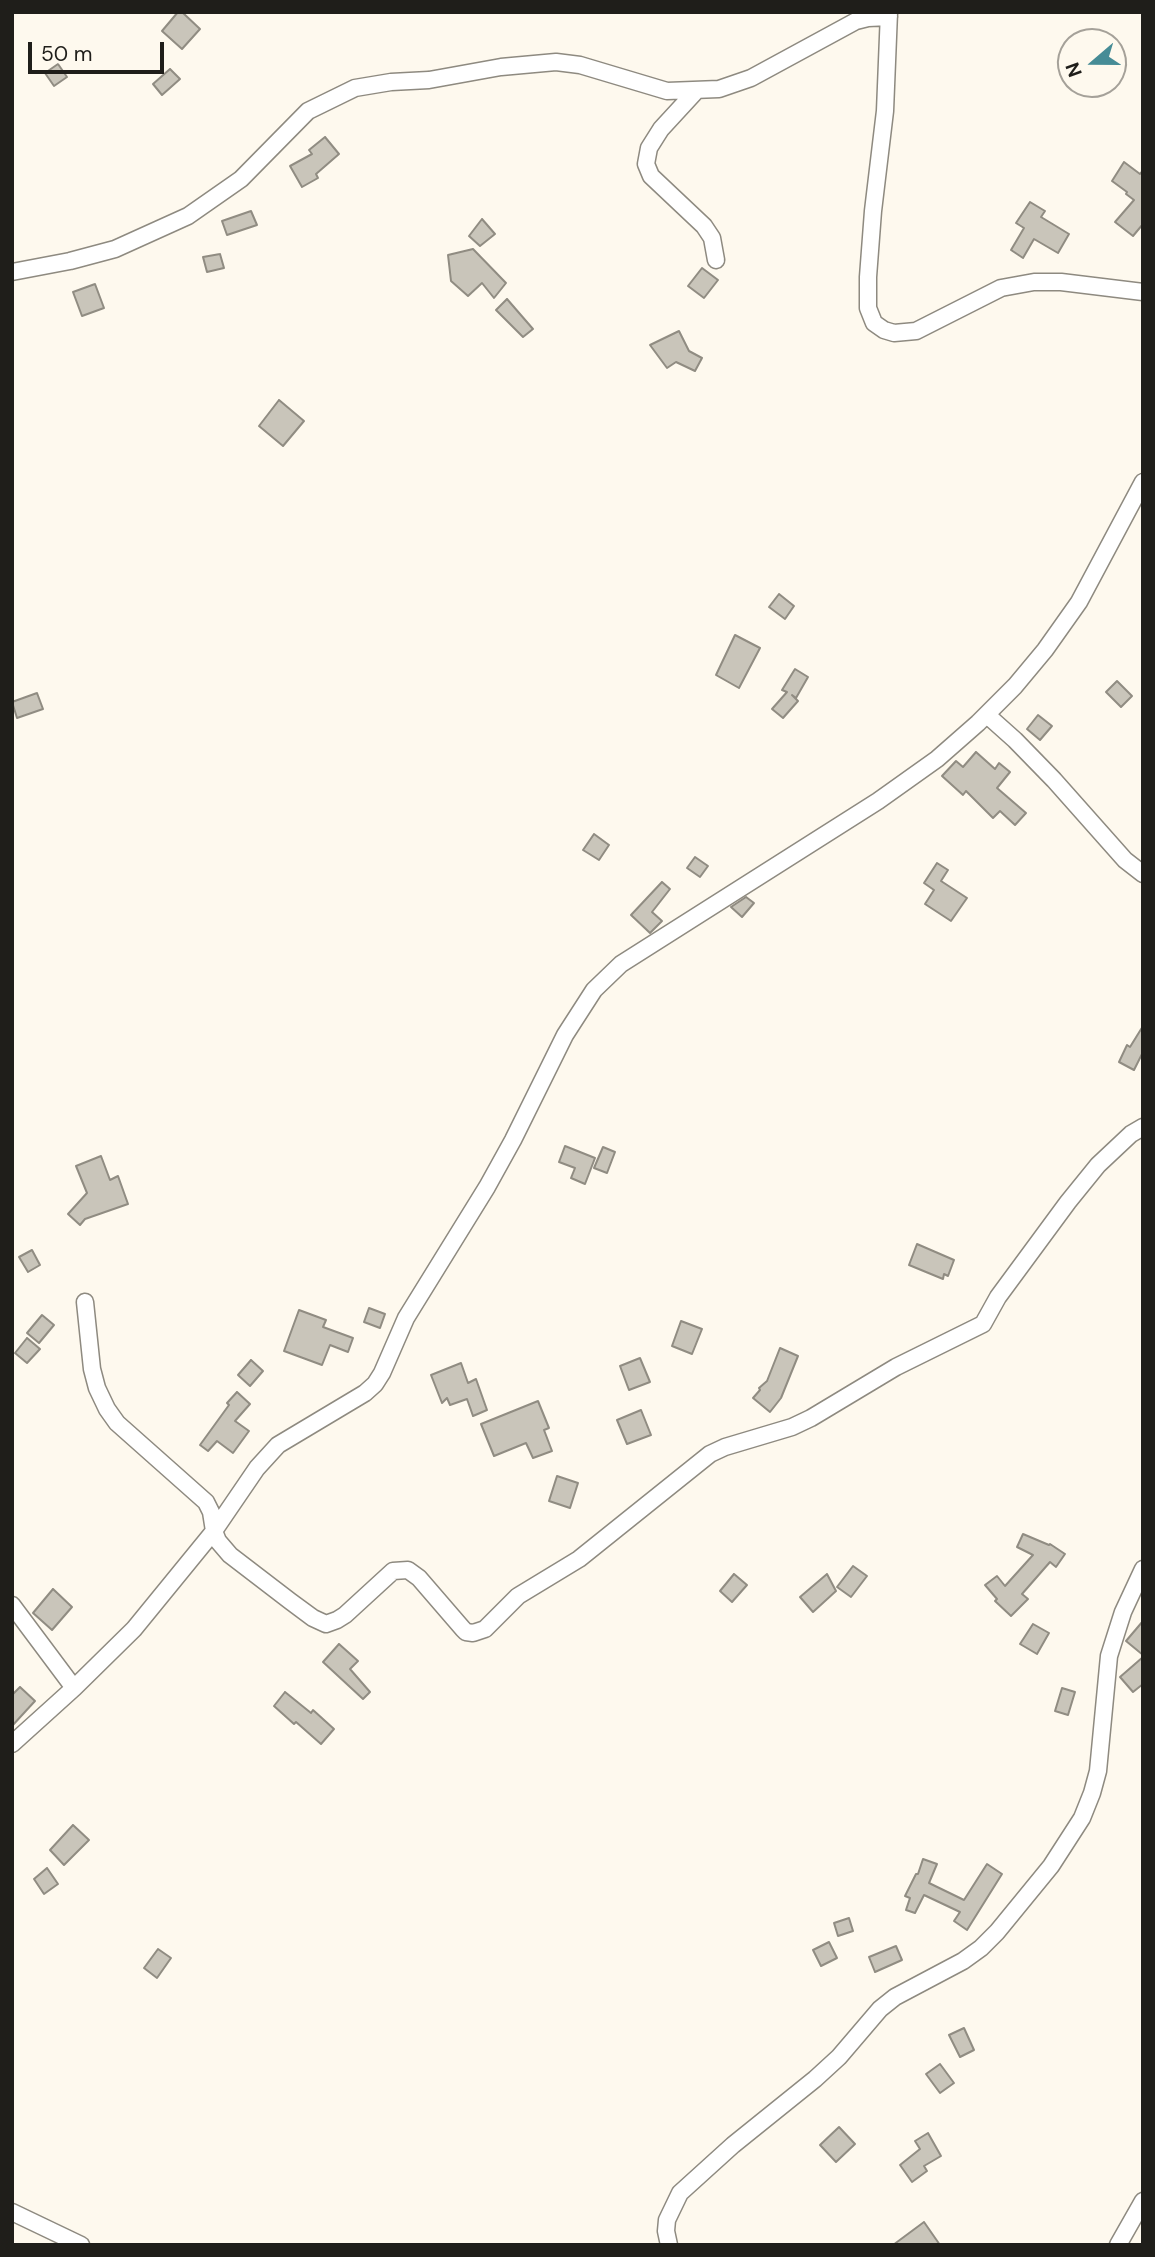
<!DOCTYPE html>
<style>
body{margin:0}
#map{position:relative;width:1155px;height:2257px;overflow:hidden;background:#fef9ee;font-family:"DM Sans",sans-serif}
canvas{display:block}
.frame{position:absolute;inset:0;border:14px solid #1f1e1a;pointer-events:none}
.north{position:absolute;left:1057px;top:28px;width:70px;height:70px;box-sizing:border-box;background:#fef9ee;border:2px solid #a5a199;border-radius:50%;rotate:250deg;font-size:19px;font-weight:700;line-height:28px;text-align:center;color:#1f1e1a}
.north::after{content:'';display:block;margin:auto;width:24px;height:32px;background:#468c96;clip-path:polygon(50% 0,100% 100%,50% 72%,0 100%)}
.scale{position:absolute;left:28px;top:42px;width:136px;height:32px;box-sizing:border-box;border:4px solid #1f1e1a;border-top:0;padding-left:9px;font-size:21px;line-height:24px;white-space:nowrap;color:#1f1e1a;-webkit-text-stroke:5px #fef9ee;paint-order:stroke}
</style>
<div id="map">
<canvas width="1155" height="2257"></canvas>
<div class="frame"></div>
<div class="north">N</div>
<div class="scale">50 m</div>
</div>
<script>
const ctx = document.querySelector('canvas').getContext('2d');
ctx.lineJoin = 'round';
function fillPath(path, color) {
  ctx.fillStyle = color;
  ctx.fill(path, 'evenodd');
}
function poly(rows) {
  const path = new Path2D();
  for (const r of rows) {
    path.moveTo(r[0], r[1]);
    for (let i = 2; i < r.length; i += 2) path.lineTo(r[i], r[i + 1]);
  }
  return path;
}
function stroke(path, color, width, dash) {
  ctx.strokeStyle = color;
  ctx.lineWidth = width;
  ctx.lineCap = dash ? 'butt' : 'round';
  ctx.setLineDash(dash || []);
  ctx.stroke(path);
}
const building = poly([
 [178,12,182,12,200,29,182,49,162,31,178,12],
 [58,64,67,77,54,86,45,73,58,64],
 [170,69,180,79,162,95,153,84,170,69],
 [325,137,339,154,316,174,318,178,302,187,290,166,312,154,309,150,325,137],
 [1124,162,1140,174,1143,170,1143,224,1133,236,1115,222,1134,200,1126,194,1127,192,1112,181,1124,162],
 [1030,202,1045,211,1041,217,1069,234,1058,253,1034,239,1023,258,1011,250,1024,228,1016,223,1030,202],
 [251,211,257,225,227,235,222,221,251,211],
 [482,219,495,234,480,246,469,236,482,219],
 [473,249,506,283,494,298,482,283,468,296,451,281,448,255,473,249],
 [220,254,224,268,207,272,203,257,220,254],
 [702,268,718,280,704,298,688,286,702,268],
 [95,284,104,308,82,316,73,292,95,284],
 [507,299,533,329,523,337,496,310,507,299],
 [679,331,689,351,702,358,695,371,676,362,667,368,650,345,679,331],
 [279,400,304,421,283,446,259,426,279,400],
 [779,594,794,606,785,619,769,607,779,594],
 [735,635,760,648,739,688,716,675,735,635],
 [795,669,808,677,796,698,792,695,798,701,783,718,772,709,787,692,782,690,795,669],
 [1117,681,1132,696,1121,707,1106,692,1117,681],
 [37,693,43,709,17,718,12,702,37,693],
 [1038,715,1052,726,1040,740,1027,729,1038,715],
 [976,752,995,769,999,763,1010,772,997,788,1026,813,1015,825,1000,811,993,818,966,791,963,795,942,776,956,761,963,767,976,752],
 [594,834,609,845,599,860,583,850,594,834],
 [695,857,708,866,700,877,687,868,695,857],
 [937,863,948,870,941,881,967,898,951,921,925,904,934,890,924,883,937,863],
 [662,882,670,889,652,912,662,921,650,933,631,915,662,882],
 [746,897,754,903,742,917,731,907,746,897],
 [1143,1026,1143,1052,1134,1070,1119,1062,1127,1045,1130,1047,1143,1026],
 [565,1146,595,1158,585,1184,571,1178,575,1168,559,1162,565,1146],
 [603,1147,615,1152,607,1173,594,1168,603,1147],
 [101,1156,110,1180,118,1176,128,1204,85,1219,80,1225,68,1214,87,1193,76,1166,101,1156],
 [917,1244,954,1260,948,1276,944,1274,943,1279,909,1265,917,1244],
 [32,1250,40,1265,28,1272,19,1257,32,1250],
 [369,1308,385,1314,380,1328,364,1322,369,1308],
 [299,1310,326,1320,323,1327,353,1338,348,1352,330,1345,322,1365,284,1351,299,1310],
 [42,1315,54,1325,39,1343,27,1333,42,1315],
 [681,1321,702,1329,692,1354,672,1346,681,1321],
 [27,1338,40,1349,27,1363,15,1353,27,1338],
 [780,1348,798,1356,781,1398,770,1412,753,1398,760,1390,759,1388,767,1381,780,1348],
 [640,1358,650,1382,629,1390,620,1366,640,1358],
 [251,1360,263,1371,250,1386,238,1375,251,1360],
 [461,1363,468,1383,476,1379,487,1410,473,1416,467,1399,450,1405,447,1398,442,1403,431,1375,461,1363],
 [237,1392,250,1404,235,1421,249,1431,233,1453,217,1441,208,1451,200,1445,229,1405,227,1403,237,1392],
 [538,1401,549,1428,544,1430,552,1451,533,1458,526,1443,494,1456,481,1424,538,1401],
 [641,1410,651,1435,627,1444,617,1420,641,1410],
 [557,1476,578,1483,570,1508,549,1501,557,1476],
 [1023,1534,1049,1545,1050,1544,1065,1554,1056,1567,1050,1562,1022,1594,1028,1599,1011,1616,995,1601,997,1599,985,1585,997,1576,1005,1586,1033,1555,1017,1547,1023,1534],
 [853,1566,867,1576,851,1597,837,1587,853,1566],
 [734,1574,747,1585,732,1602,720,1591,734,1574],
 [827,1574,836,1591,813,1612,800,1597,827,1574],
 [53,1589,72,1607,52,1630,33,1613,53,1589],
 [1143,1621,1143,1655,1126,1641,1143,1621],
 [1033,1624,1049,1633,1037,1654,1020,1644,1033,1624],
 [339,1644,358,1661,350,1669,370,1692,363,1699,323,1662,339,1644],
 [1143,1657,1143,1684,1133,1692,1120,1677,1143,1657],
 [20,1687,35,1701,12,1726,12,1695,20,1687],
 [1062,1688,1075,1692,1068,1715,1055,1711,1062,1688],
 [285,1692,311,1713,313,1710,334,1729,321,1744,296,1722,294,1724,274,1706,285,1692],
 [73,1825,89,1840,64,1865,50,1850,73,1825],
 [923,1859,937,1864,929,1883,964,1900,987,1864,1002,1874,967,1930,954,1921,960,1912,924,1895,915,1913,906,1910,910,1898,905,1896,916,1874,918,1874,923,1859],
 [47,1868,58,1884,44,1894,34,1879,47,1868],
 [849,1918,853,1931,838,1936,834,1923,849,1918],
 [829,1942,837,1958,821,1966,813,1950,829,1942],
 [896,1946,902,1960,875,1972,869,1957,896,1946],
 [158,1949,171,1958,157,1978,144,1968,158,1949],
 [964,2028,974,2050,960,2057,949,2035,964,2028],
 [940,2064,954,2083,940,2093,926,2074,940,2064],
 [839,2127,855,2144,836,2162,820,2145,839,2127],
 [928,2133,941,2156,924,2166,927,2171,912,2182,900,2165,920,2149,915,2141,928,2133],
 [924,2222,940,2245,893,2245,924,2222]
]);
fillPath(building, '#c9c5ba');
stroke(building, '#908c82', 2);
const street = poly([
 [889,12,885,111,873,211,868,277,868,308,874,323,884,330,894,333,916,331,1001,288,1034,282,1061,282,1143,292],
 [696,91,661,129,649,148,646,164,651,176,704,226,712,238,716,260],
 [12,272,70,261,115,249,188,216,241,179,308,111,355,88,391,82,429,80,501,67,556,62,580,65,667,91,719,89,751,78,856,21,868,18,889,17],
 [987,715,1015,740,1054,780,1125,860,1143,874],
 [85,1302,92,1369,97,1388,107,1409,117,1423,206,1502,211,1512,214,1531,218,1541,230,1555,290,1601,313,1618,326,1624,337,1620,345,1615,393,1571,408,1570,419,1578,463,1629,466,1632,473,1633,485,1629,518,1596,579,1559,710,1454,725,1447,792,1427,811,1418,896,1367,983,1324,998,1297,1068,1202,1098,1165,1131,1134,1143,1127],
 [12,1605,74,1688],
 [12,1744,74,1688,134,1629,214,1531,257,1468,278,1445,365,1393,375,1384,382,1373,406,1318,487,1187,513,1140,565,1035,594,990,621,964,878,801,937,759,978,723,1015,686,1045,650,1079,602,1143,482],
 [12,2212,81,2245],
 [669,2245,666,2231,667,2220,680,2193,733,2145,815,2079,839,2057,880,2009,895,1997,963,1961,981,1948,997,1932,1051,1866,1082,1818,1092,1793,1098,1771,1109,1656,1123,1612,1143,1569],
 [1118,2245,1143,2201]
]);
stroke(street, '#8e8a80', 19);
stroke(street, '#fff', 16);
</script>
